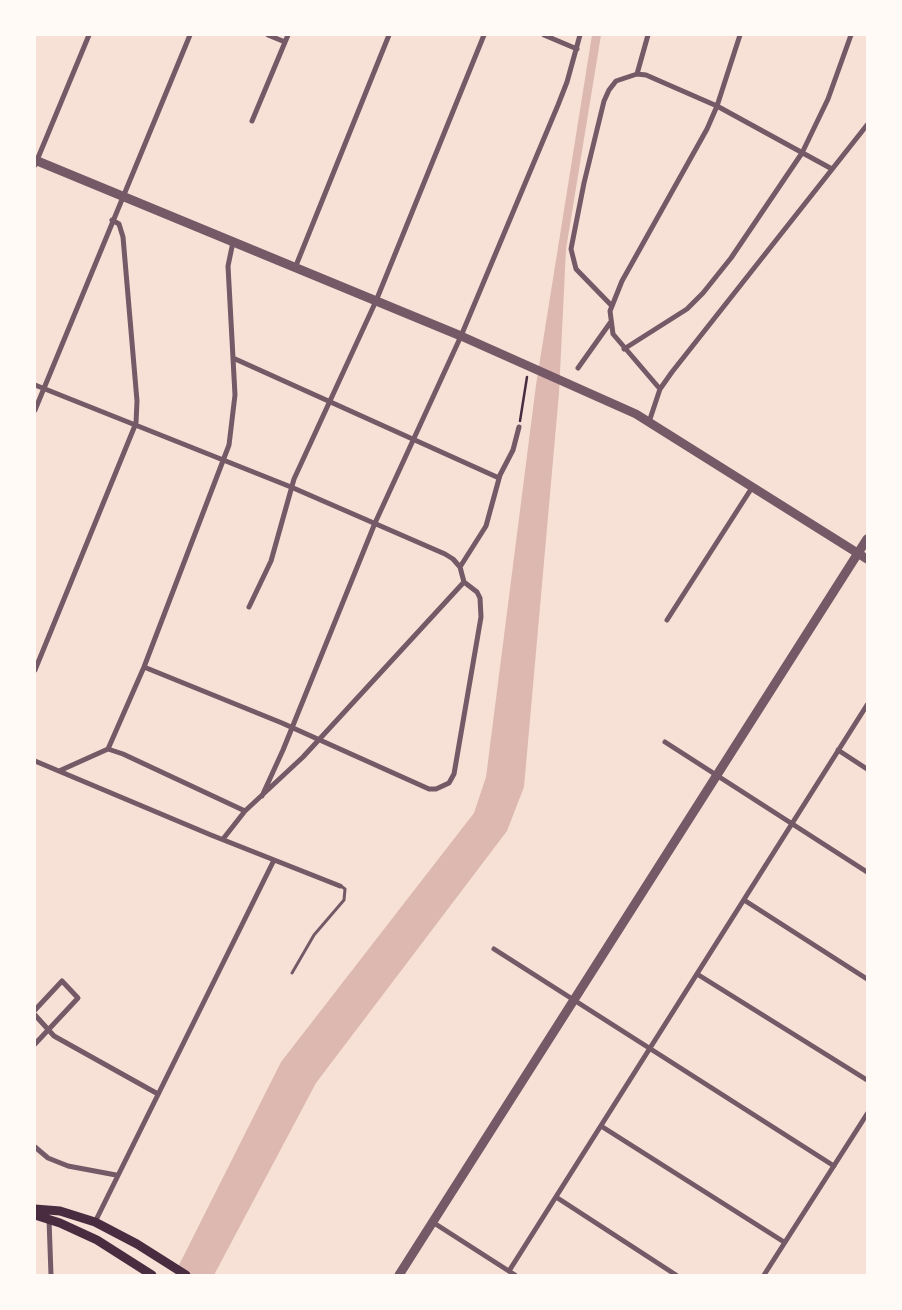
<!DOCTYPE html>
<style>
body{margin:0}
#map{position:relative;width:902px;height:1310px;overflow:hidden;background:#f7e1d7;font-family:"Roboto Condensed",sans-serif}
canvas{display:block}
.frame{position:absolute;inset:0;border:36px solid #fffaf5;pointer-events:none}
</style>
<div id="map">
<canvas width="902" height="1310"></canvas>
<div class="frame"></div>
</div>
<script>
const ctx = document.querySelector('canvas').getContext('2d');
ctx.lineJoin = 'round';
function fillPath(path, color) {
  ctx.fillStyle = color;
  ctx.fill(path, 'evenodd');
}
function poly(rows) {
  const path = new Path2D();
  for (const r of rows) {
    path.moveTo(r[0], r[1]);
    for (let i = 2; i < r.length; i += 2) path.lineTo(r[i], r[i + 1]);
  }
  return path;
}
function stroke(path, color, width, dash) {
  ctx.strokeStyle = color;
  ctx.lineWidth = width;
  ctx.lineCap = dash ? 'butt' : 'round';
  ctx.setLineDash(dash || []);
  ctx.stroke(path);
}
fillPath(poly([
 [592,35,601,35,566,249,559,393,524,787,507,831,316,1083,214,1275,174,1275,281,1062,474,813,486,777,536,385]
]), '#dcb8b0');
stroke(poly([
 [520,421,527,377]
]), '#4a2c40', 2.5);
stroke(poly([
 [292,973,314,935,344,900,345,889,341,886]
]), '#755966', 3);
stroke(poly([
 [268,35,285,42],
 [544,35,577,49],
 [637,74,648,35],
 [252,121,288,35],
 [35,165,89,35],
 [295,268,389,35],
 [612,306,576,269,571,249,584,183,604,101,609,90,616,81,637,74,646,75,717,106,832,169],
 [624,349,687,309,703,293,731,258,802,153,828,99,851,35],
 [233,358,499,478],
 [578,368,610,323],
 [35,385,291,487,445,554,453,559,460,567,464,582,477,592,480,598,481,617,454,774,449,783,436,789,429,789,282,723,144,667],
 [660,389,613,334,610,311,622,281,707,129,717,106,740,35],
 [35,410,190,35],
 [649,422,660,389,672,372,867,125],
 [460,567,486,526,500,475,513,450,519,427],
 [249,607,271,561,294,479,376,301,484,35],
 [667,620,753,486],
 [35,670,136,423,137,401,123,237,119,224,112,220],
 [665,742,867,872],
 [108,749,123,754,245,811],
 [838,750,867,769],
 [35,761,211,835,340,886],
 [59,771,108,749,144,667,229,445,235,395,228,266,233,242],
 [262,796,283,750,375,523,461,336,558,105,567,82,580,35],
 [223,839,245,811,303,757,464,582],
 [744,900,867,979],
 [494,949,834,1166],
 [697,974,867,1080],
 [35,1010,62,981,78,998,35,1044],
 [35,1015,54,1036,158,1094],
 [601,1126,784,1242],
 [35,1147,48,1158,68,1166,116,1175],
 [556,1197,676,1275],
 [49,1219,51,1275],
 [95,1222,274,860],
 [434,1223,515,1275],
 [509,1271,867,705],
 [764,1275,867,1114]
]), '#755966', 5);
stroke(poly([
 [35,160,461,336,636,414,867,559],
 [399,1275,867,539]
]), '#755966', 9);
stroke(poly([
 [35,1209,60,1211,95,1222,137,1244,186,1275],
 [35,1215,60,1223,97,1240,152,1275]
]), '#4a2c40', 9);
</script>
